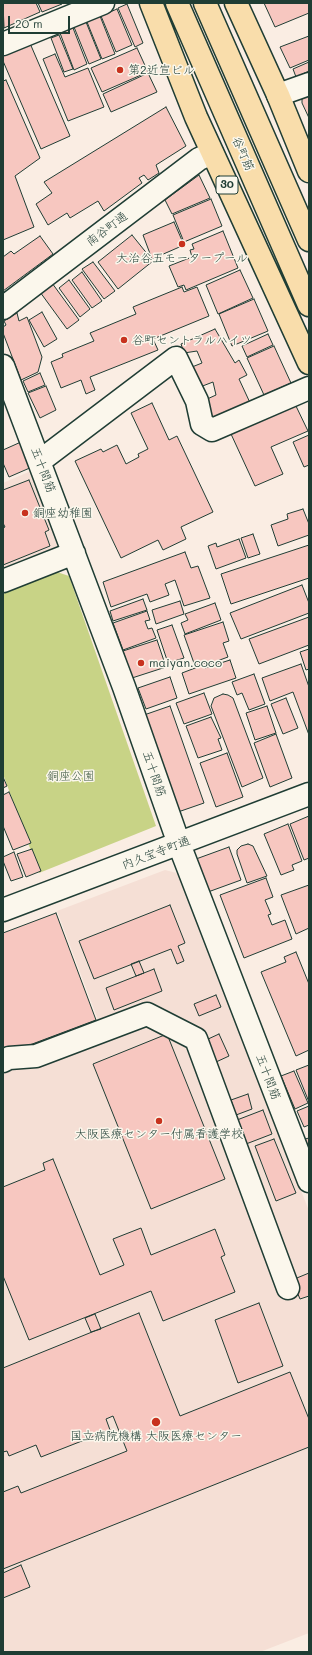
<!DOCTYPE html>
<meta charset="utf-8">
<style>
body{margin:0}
#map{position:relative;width:312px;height:1655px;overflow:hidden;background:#faede3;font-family:Mali,sans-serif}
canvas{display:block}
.frame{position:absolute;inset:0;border:4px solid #1f3d34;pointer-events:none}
.scale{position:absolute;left:8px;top:16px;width:62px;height:18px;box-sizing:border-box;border:2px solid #1f3d34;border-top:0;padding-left:5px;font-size:12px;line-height:14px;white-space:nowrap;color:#1f3d34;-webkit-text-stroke:3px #fbf7ec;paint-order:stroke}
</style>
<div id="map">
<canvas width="312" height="1655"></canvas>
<div class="frame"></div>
<div class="scale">20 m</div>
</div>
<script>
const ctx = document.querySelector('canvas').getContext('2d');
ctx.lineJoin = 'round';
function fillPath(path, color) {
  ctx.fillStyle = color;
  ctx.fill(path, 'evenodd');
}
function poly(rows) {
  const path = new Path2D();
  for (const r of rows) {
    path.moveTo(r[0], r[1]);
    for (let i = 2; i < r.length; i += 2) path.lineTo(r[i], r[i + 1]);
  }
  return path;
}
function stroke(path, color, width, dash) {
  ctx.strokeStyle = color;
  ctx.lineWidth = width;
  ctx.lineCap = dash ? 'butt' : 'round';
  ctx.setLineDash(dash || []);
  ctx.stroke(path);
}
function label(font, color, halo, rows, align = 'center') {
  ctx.font = font + ' Mali,"Klee One",sans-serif';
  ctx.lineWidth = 3;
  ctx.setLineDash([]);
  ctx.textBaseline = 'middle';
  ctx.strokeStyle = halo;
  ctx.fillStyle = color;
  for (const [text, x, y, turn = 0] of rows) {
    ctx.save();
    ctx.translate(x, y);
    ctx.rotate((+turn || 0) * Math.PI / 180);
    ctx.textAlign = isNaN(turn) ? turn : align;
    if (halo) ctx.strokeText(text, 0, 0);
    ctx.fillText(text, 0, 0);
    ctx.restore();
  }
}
fillPath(poly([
 [31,471,60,542,54,552,3,572,3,483],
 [165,870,188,876,216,951,217,974,309,1211,309,1633,260,1652,3,1652,3,1060,98,1020,57,911]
]), '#f5dfd5');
fillPath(poly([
 [57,572,69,576,156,826,39,873,3,774,3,594]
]), '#c8d386');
const building = poly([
 [3,3,36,3,40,12,4,28,3,3],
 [38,3,61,3,62,4,42,12,38,3],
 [264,3,309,3,309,13,275,27,264,3],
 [127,4,143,43,135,47,118,8,127,4],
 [117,9,132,45,116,52,101,16,117,9],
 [100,16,115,54,102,59,87,22,100,16],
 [86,22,101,59,89,64,74,27,86,22],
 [73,28,87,64,74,70,60,33,73,28],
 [59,35,73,69,64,72,51,38,59,35],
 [309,36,309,60,290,68,280,47,309,36],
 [29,41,70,136,41,149,3,61,3,52,29,41],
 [137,48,148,72,102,92,91,68,137,48],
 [55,54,65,77,88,68,104,107,68,121,43,59,55,54],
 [309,62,309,71,296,77,293,69,309,62],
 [148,73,157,92,111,112,103,94,148,73],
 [6,80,40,158,15,176,34,227,3,240,3,81,6,80],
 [309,93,309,118,302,103,302,96,309,93],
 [166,107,186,146,156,165,159,173,148,180,144,175,139,178,142,183,104,211,98,201,70,218,67,213,48,225,36,204,52,193,44,182,166,107],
 [199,175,210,198,172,214,165,200,199,175],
 [211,199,222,226,184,242,173,215,211,199],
 [174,222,184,245,152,259,143,235,174,222],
 [223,231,238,268,186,290,184,285,178,287,169,266,192,257,190,250,194,249,192,244,223,231],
 [132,235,153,261,118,289,98,262,132,235],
 [40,236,53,254,3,291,3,257,11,251,14,254,40,236],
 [93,262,115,291,104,299,82,269,93,262],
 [240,270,253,298,218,314,206,285,240,270],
 [82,272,102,301,92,308,72,280,82,272],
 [69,280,90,309,80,317,59,288,69,280],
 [52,283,79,320,67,329,40,292,52,283],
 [182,287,184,292,197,287,209,316,153,339,158,350,90,377,95,390,86,394,81,380,61,388,51,362,63,357,62,354,94,341,90,333,136,314,133,307,182,287],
 [254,299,268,331,232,346,219,314,254,299],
 [42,312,57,339,44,347,29,320,42,312],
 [17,313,19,321,27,317,42,357,38,372,21,380,3,333,3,327,6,325,4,321,17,313],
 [215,329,235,363,239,360,247,375,239,379,252,407,213,423,205,400,216,395,213,382,200,387,192,367,202,363,197,351,184,353,181,344,215,329],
 [268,334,273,345,247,357,242,346,268,334],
 [274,346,291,383,264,395,247,358,274,346],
 [40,373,45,385,28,392,23,381,40,373],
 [46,386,56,410,40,418,28,393,46,386],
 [152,403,169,440,177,436,213,512,181,527,186,539,163,550,158,540,121,558,75,461,101,449,103,452,117,445,126,464,139,457,138,454,148,449,131,413,152,403],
 [295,404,308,431,271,447,283,474,255,486,231,434,295,404],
 [309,435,309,465,304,467,293,442,309,435],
 [21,442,32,467,9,477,3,463,3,450,21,442],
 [29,480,49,530,45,532,50,546,3,565,3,528,5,527,3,523,3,490,29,480],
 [303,509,309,524,309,535,278,546,271,525,288,519,287,514,303,509],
 [253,534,260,554,248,558,241,538,253,534],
 [239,539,246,558,216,569,208,546,216,543,217,547,239,539],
 [309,545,309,578,231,604,221,574,309,545],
 [185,552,191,568,198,566,210,598,184,606,175,580,165,584,169,595,150,602,147,594,111,607,103,582,185,552],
 [302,585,309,603,309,613,241,639,230,613,302,585],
 [143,599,147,610,113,621,110,611,143,599],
 [180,601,184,614,156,624,152,610,180,601],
 [215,603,221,620,185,634,181,623,188,620,185,614,215,603],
 [147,611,150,620,145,621,148,629,152,628,156,638,123,650,113,623,147,611],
 [309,617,309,645,259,664,249,639,309,617],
 [223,622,229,641,223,643,228,657,206,665,205,663,195,666,184,635,223,622],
 [172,625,184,658,168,663,157,630,172,625],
 [157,640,166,667,132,678,123,651,157,640],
 [309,649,309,669,306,670,300,652,309,649],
 [230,660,236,678,189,694,182,673,203,665,205,668,230,660],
 [301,664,309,687,309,735,293,692,270,701,262,678,301,664],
 [254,674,265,704,249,710,242,693,237,695,232,682,254,674],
 [170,677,177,698,146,709,138,688,170,677],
 [204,693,212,714,184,724,176,703,204,693],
 [223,694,228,695,233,698,263,778,242,787,211,706,214,698,223,694],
 [286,698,298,728,283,734,271,704,286,698],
 [170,706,204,803,178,812,144,715,170,706],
 [267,706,276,733,255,740,246,713,267,706],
 [211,717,221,738,218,739,222,750,198,758,186,726,211,717],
 [276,734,292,778,270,787,254,743,276,734],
 [227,753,243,797,216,807,200,763,227,753],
 [3,777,7,786,3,788,3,777],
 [9,792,31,843,13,850,3,826,3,795,9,792],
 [309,816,309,858,304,860,290,824,309,816],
 [288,824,302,861,292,865,294,870,281,875,264,834,288,824],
 [248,844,253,846,267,876,247,883,237,854,237,850,241,846,248,844],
 [229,847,241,880,208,892,196,859,229,847],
 [32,849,41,871,26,877,17,854,32,849],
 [14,852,23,877,11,881,3,861,3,857,14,852],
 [266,878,273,897,265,900,271,914,268,915,272,925,285,920,292,939,244,958,220,895,266,878],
 [309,885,309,928,296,934,281,895,309,885],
 [170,905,185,943,178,946,184,961,177,964,171,949,94,979,79,941,170,905],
 [56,913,96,1020,3,1055,3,933,56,913],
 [296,952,309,984,309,1050,296,1056,261,972,286,962,284,957,296,952],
 [139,961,144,973,136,976,131,964,139,961],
 [154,969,162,991,114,1010,106,988,154,969],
 [216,995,221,1007,199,1016,194,1004,216,995],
 [167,1034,225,1179,151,1209,93,1064,167,1034],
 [219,1034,229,1056,216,1062,206,1040,219,1034],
 [309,1065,309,1102,296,1070,309,1065],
 [294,1071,308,1103,295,1109,281,1076,294,1071],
 [248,1094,252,1109,236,1115,231,1100,248,1094],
 [309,1106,309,1125,304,1127,297,1111,309,1106],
 [263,1110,272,1134,246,1144,237,1120,263,1110],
 [309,1138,309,1149,305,1139,309,1138],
 [274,1139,296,1193,276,1201,255,1146,274,1139],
 [53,1159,100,1275,124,1265,113,1239,141,1228,151,1255,215,1229,225,1255,221,1257,235,1292,163,1321,151,1291,29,1340,3,1276,3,1187,45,1170,43,1163,53,1159],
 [309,1273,309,1296,300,1299,292,1280,309,1273],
 [259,1303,283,1366,238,1383,215,1320,259,1303],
 [139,1313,180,1416,290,1372,309,1419,309,1447,3,1569,3,1492,18,1486,21,1493,127,1451,113,1416,106,1419,110,1430,41,1457,36,1445,9,1456,7,1451,3,1452,3,1368,139,1313],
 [95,1314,101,1329,91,1332,85,1318,95,1314],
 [21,1565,30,1587,3,1598,3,1573,21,1565]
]);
fillPath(building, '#f7c7c0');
stroke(building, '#1f3d34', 1);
const minor = poly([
 [3,44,103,3],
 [278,95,309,84],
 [3,308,199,159,212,153],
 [3,366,124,687,179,844,309,1181],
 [40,461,176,358,197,401,202,424,212,430,309,388],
 [3,581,74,553],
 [3,910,309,794],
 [3,1061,9,1058,36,1056,147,1014,196,1039,288,1288]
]);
const major = poly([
 [151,3,196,117,309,363],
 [177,3,309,305],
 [205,3,309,240],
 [236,3,278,95,309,171]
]);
stroke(minor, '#1f3d34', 25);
stroke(major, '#1f3d34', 25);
stroke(minor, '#fbf7ec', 22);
stroke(major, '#f9ddab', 22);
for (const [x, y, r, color] of [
 [120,70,4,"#c8321e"],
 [182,244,4,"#c8321e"],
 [124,340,4,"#c8321e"],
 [25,513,4,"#c8321e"],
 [141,663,4,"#c8321e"],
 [159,1121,4,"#c8321e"],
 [156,1422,5,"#c8321e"]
]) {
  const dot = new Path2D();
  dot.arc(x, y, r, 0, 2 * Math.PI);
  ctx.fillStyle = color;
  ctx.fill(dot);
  stroke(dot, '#fbf7ec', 1.5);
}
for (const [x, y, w] of [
 [227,185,22]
]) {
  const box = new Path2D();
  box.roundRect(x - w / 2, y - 9, w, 18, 3);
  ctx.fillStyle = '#fbf7ec';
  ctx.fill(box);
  stroke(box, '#1f3d34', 1);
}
label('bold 11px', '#1f3d34', null, [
 ["30",227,185]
]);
label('12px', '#1f3d34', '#fbf7ec', [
 ["第2近宣ビル",128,70],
 ["大治谷五モータープール",182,258,"center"],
 ["谷町セントラルハイツ",132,340],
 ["銅座幼稚園",33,513],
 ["maiyan.coco",149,663],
 ["大阪医療センター付属看護学校",159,1134,"center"],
 ["国立病院機構 大阪医療センター",156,1436,"center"]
], 'left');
label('12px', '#1f3d34', '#fbf7ec', [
 ["谷町筋",243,154,66],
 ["南谷町通",107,229,-37],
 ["五十間筋",43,470,69],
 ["五十間筋",154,774,71],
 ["内久宝寺町通",156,853,-21],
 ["五十間筋",268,1077,69]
]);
label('12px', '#415b44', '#fbf7ec', [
 ["銅座公園",71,776]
]);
</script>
